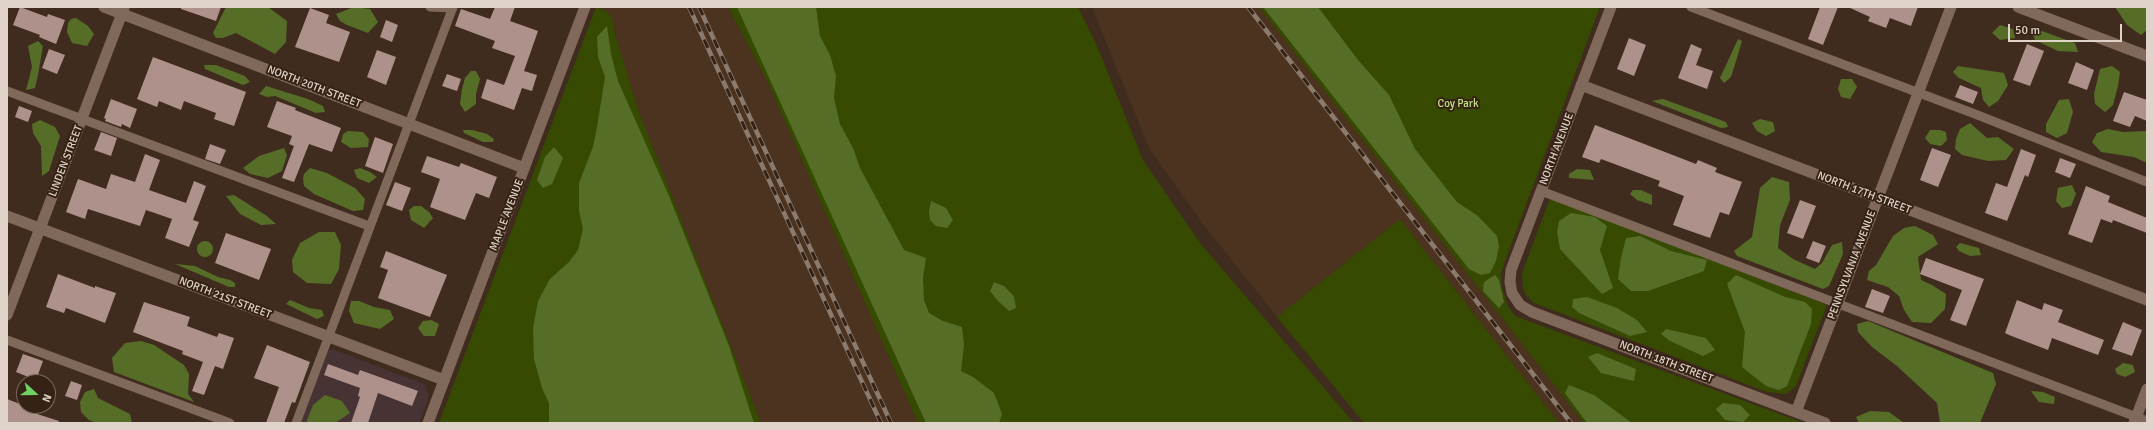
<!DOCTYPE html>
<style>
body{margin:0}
#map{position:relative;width:2154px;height:430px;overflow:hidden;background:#402c1e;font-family:Signika,sans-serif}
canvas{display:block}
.frame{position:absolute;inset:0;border:8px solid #e0d3ca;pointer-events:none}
.north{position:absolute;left:16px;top:374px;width:40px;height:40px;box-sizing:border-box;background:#352215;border:1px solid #79695d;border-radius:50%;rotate:111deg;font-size:11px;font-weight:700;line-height:16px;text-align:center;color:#e0d3ca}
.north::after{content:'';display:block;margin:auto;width:14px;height:18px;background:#6dd362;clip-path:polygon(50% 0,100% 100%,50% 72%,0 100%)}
.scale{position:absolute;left:2008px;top:24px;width:114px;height:18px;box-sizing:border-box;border:2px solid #e0d3ca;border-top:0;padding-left:5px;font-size:12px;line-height:14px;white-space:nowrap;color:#e0d3ca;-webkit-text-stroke:3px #352215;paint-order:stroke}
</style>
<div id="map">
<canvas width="2154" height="430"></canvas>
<div class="frame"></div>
<div class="north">N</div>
<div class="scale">50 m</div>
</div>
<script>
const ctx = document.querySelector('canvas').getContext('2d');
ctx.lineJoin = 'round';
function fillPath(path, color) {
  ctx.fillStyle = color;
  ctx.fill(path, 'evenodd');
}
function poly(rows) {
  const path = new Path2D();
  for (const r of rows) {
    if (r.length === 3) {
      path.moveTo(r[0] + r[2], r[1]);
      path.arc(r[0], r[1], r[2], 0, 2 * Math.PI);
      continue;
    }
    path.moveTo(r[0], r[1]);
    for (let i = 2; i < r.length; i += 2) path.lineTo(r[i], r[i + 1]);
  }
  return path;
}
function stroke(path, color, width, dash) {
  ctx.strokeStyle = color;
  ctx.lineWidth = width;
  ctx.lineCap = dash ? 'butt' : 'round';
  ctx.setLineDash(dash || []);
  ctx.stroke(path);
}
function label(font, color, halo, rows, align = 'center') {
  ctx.font = font + ' Signika,sans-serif';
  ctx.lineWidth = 4;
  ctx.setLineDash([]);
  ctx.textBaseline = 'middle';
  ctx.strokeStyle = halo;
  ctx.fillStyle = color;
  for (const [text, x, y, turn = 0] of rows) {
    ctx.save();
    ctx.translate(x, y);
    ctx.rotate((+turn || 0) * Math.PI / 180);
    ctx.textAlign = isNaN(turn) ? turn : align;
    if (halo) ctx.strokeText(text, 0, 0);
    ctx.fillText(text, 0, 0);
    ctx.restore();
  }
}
fillPath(poly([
 [332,349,424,384,428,393,428,400,419,423,299,423,328,350]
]), '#473234');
fillPath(poly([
 [596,7,728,7,768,83,918,423,761,423,639,112,616,38,615,27],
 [1092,7,1259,7,1584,423,1559,423,1400,219,1277,317,1203,224,1149,148]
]), '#4c3320');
fillPath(poly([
 [596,7,606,11,612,18,616,38,639,112,761,423,439,423],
 [728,7,1078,7,1097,46,1143,160,1200,243,1354,423,918,423,768,83],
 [1259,7,1600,7,1505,261,1501,273,1502,288,1507,305,1515,316,1531,322,1804,423,1584,423],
 [1553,199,1825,304,1826,307,1796,386,1786,394,1767,392,1534,303,1526,295,1523,288,1522,273,1549,201],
 [1400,219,1559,423,1364,423,1277,317]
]), '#364a02');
fillPath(poly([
 [226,7,268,7,287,21,286,42,275,54,236,33,223,38,216,38,213,33],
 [354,7,370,9,378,22,368,33,347,25,340,21,336,14],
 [737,7,816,7,820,36,830,55,836,76,834,98,840,124,853,148,860,168,904,250,926,258,923,278,924,300,929,313,943,321,962,327,964,345,961,371,973,377,994,393,1002,414,999,423,926,423],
 [1263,7,1318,7,1358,60,1389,95,1415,149,1457,202,1478,216,1497,236,1499,246,1496,261,1490,273,1481,275,1469,269],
 [2115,7,2147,7,2147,30,2141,35,2127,25],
 [76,18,88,26,94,34,87,46,72,43,67,32,68,23,71,19],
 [2000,25,2013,29,2015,38,2000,40,1992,33],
 [607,26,611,54,618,81,669,196,729,346,754,423,549,423,549,403,542,388,534,359,533,328,538,301,550,279,569,262,578,250,583,229,579,211,579,183,593,147,597,127,605,77,598,57,597,37],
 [2042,31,2075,43,2078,52,2058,51,2035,40,2033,35],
 [1738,39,1742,41,1737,58,1731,77,1724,83,1720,78],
 [38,41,43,46,38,75,35,88,26,90,32,67,28,46],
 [204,65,216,65,245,76,250,82,243,85,205,69],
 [1958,66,2004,73,2008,85,1998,101,1989,107,1983,100,1981,88,1959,78,1953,72],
 [2112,66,2120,72,2118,86,2113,105,2105,112,2095,104,2094,94,2100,69],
 [471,71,476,71,480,79,476,94,476,104,465,112,460,104,462,89,465,78],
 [1841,79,1852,79,1857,87,1850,99,1841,97,1838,89],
 [266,86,308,99,323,106,325,112,316,113,275,96,267,97,259,94],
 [1663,99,1726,122,1728,127,1721,128,1652,101],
 [2069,99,2073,112,2067,133,2057,138,2046,132,2046,124,2059,100],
 [1760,119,1773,122,1775,131,1766,136,1757,131,1752,123],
 [40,120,55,127,60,136,49,171,42,176,41,146,33,133,32,124],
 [1970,123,1987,138,1998,137,2014,149,2006,160,1988,161,1962,155,1955,149,1956,139,1960,129],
 [2108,129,2123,132,2147,131,2147,163,2134,157,2101,152,2092,142,2097,133],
 [463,130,472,130,487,134,494,139,493,142,483,142,464,133],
 [1930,130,1940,130,1946,132,1947,140,1941,146,1930,144,1925,138],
 [348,131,363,132,369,139,368,147,351,148,341,142,343,134],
 [554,147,563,158,552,184,543,188,537,180,545,157],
 [284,148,287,155,282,171,268,178,250,174,243,168,259,156],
 [310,168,327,173,355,188,365,199,363,210,353,211,314,194,304,186,303,178,304,174],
 [360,168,370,172,377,177,369,183,357,178,354,170],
 [1577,169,1590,170,1594,180,1569,178,1569,174],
 [1772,177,1789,182,1790,200,1780,225,1778,248,1793,259,1815,269,1822,263,1832,245,1842,242,1843,254,1829,286,1823,289,1737,256,1734,251,1752,237,1760,188],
 [2072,185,2076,194,2071,206,2062,208,2056,201,2058,188],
 [1633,190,1641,190,1652,195,1652,205,1637,200,1630,194],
 [234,195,267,216,276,224,261,225,240,214,226,196],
 [931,201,946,208,953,220,947,228,936,226,930,220,929,211],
 [414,206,421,206,429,212,433,218,424,228,411,220,409,210],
 [1571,213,1595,217,1607,226,1600,250,1613,288,1602,294,1560,249,1557,232,1559,221],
 [1915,226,1933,235,1938,244,1918,257,1921,280,1932,285,1946,294,1945,309,1931,323,1912,322,1904,310,1899,296,1888,287,1867,280,1869,271,1876,265,1893,236,1904,228],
 [319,232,335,232,341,245,339,269,331,284,307,283,293,272,292,260,300,243],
 [1640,236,1671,251,1707,260,1704,271,1648,291,1631,291,1618,279,1621,258,1626,238],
 [205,249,8],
 [1960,243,1979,248,1981,255,1970,256,1959,251,1956,247],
 [175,264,195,266,218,277,230,280,235,283,235,287,229,287],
 [1495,275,1499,280,1504,302,1499,308,1483,291,1484,282],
 [1736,275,1785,297,1805,302,1812,309,1811,324,1792,373,1787,386,1779,390,1766,386,1742,367,1745,332,1727,284],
 [994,282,1004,286,1014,296,1016,308,1009,311,998,301,990,291],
 [1587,297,1617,308,1637,320,1647,332,1630,336,1579,313,1572,307,1573,299],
 [290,300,309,308,322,310,324,316,317,319,286,304],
 [351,301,359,301,374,307,390,310,394,319,380,329,354,323,349,311],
 [431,320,439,324,435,336,424,336,418,328,423,321],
 [1868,321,1993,373,1996,384,1980,423,1940,423,1937,403,1897,366,1872,347,1858,332,1857,324],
 [1666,329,1706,338,1715,350,1703,356,1670,341,1661,334],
 [141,341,154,345,184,365,189,374,188,394,194,402,114,372,112,358,125,343],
 [1597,353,1636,369,1634,381,1601,373,1588,357],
 [2123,363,2133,365,2135,372,2125,377,2117,374,2115,369],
 [1569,385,1594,395,1632,423,1587,423,1565,393],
 [94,389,98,398,130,414,132,423,97,423,89,420,81,412,80,402,85,392],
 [2031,391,2043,392,2055,397,2054,404,2039,402],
 [325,395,342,401,350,413,335,423,306,423,313,405],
 [1723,403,1740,405,1750,415,1743,422,1725,420,1716,409],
 [1870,411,1889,412,1904,423,1859,423,1856,417]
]), '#566d28');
fillPath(poly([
 [20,7,47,17,48,14,65,20,56,44,39,37,40,35,13,25],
 [181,7,221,7,216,21,181,9],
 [495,7,515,7,510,21,538,31,524,71,537,75,532,91,522,88,514,110,481,98,487,79,504,85,515,56,492,48,495,41,455,26,461,9,490,19],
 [1820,7,1838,7,1823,45,1808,39],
 [1848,7,1918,7,1911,26,1890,18,1886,28,1868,21,1870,17],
 [310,8,329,15,326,23,350,32,339,62,295,47],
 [386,20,398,25,392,42,380,37],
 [1629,38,1646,45,1634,76,1617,69],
 [1691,44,1702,49,1696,65,1713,71,1707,89,1678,78],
 [2027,44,2044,51,2030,86,2013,80],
 [49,49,65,55,57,74,42,68],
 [377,50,396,57,386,85,367,77],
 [153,57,246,92,234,126,214,119,216,113,184,101,181,110,159,101,157,107,137,99],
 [2076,62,2094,70,2087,90,2068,83],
 [447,74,461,79,457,91,442,86],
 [1960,85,1978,92,1973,104,1955,97],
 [2124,92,2147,100,2147,121,2135,116,2130,127,2113,121],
 [111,99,137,109,130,128,122,124,121,127,105,121,106,119,104,118],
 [277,101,296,108,295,110,341,128,332,152,309,144,294,182,282,178,294,146,289,144,292,136,267,127],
 [19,106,32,111,28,122,15,117],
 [1595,125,1696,164,1698,160,1717,168,1715,172,1742,182,1729,215,1720,212,1710,238,1673,225,1684,196,1658,186,1660,181,1601,159,1599,163,1582,157],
 [101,132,117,138,111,156,94,150],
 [375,137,393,144,383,173,365,166],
 [210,144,226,150,220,164,205,159],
 [1932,148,1951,155,1938,187,1920,180],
 [2021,149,2036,155,2028,177,2025,175,2007,221,1985,213,1996,183,2007,187],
 [145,154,160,160,149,190,186,203,194,181,206,186,193,220,199,222,189,247,165,238,172,219,146,210,140,226,88,209,85,219,66,212,78,179,106,189,111,174,135,182],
 [427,156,459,167,461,163,497,177,489,198,476,193,465,220,430,207,440,179,421,172],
 [2060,158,2076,164,2070,178,2055,172],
 [395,182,411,188,402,211,386,205],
 [2086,186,2110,196,2108,202,2147,218,2147,233,2113,220,2112,223,2101,219,2092,243,2068,234],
 [1800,200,1816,206,1803,239,1787,233],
 [226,233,271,249,259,280,215,263],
 [1813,241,1826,246,1819,263,1806,258],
 [386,251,447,275,430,317,378,298,388,270,380,267],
 [1926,258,1984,279,1966,326,1950,320,1962,290,1920,274],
 [58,274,95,288,95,286,116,293,105,323,66,308,64,313,46,307],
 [1872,289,1890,296,1883,313,1865,307],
 [2017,300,2042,310,2044,303,2063,310,2058,322,2104,340,2098,355,2052,338,2048,350,2009,335,2005,333],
 [144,302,190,317,187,326,217,337,219,333,234,338,223,369,215,366,204,395,192,391,203,362,182,354,183,351,133,332],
 [2123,322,2142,330,2132,356,2112,349],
 [267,345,310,362,295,403,292,402,284,423,266,423,279,387,254,378],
 [23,354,43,361,36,380,16,372],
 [328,364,358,375,360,370,418,391,412,406,378,393,368,423,351,423,360,397,358,396,360,388,324,375],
 [71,381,82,385,77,400,65,396],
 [7,399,38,411,37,414,59,421,58,423,7,423]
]), '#af918b');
stroke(poly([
 [430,7,453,8],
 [1691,7,1975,114,2147,182],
 [7,91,369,226],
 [1541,191,2147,421],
 [7,340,230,423],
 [296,423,453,7]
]), '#80695a', 9);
stroke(poly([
 [104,7,524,168],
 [1611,7,1511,270,1510,282,1512,293,1520,305,1532,312,1825,423],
 [2018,7,2147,56],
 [1581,85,2147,300],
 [7,216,444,380],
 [7,315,124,8],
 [1796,412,1951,7],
 [2134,423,2147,389]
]), '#80695a', 11);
stroke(poly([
 [428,423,585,7]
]), '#80695a', 11);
const rail = poly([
 [689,7,881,423],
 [699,7,891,423],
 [1248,7,1571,423]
]);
stroke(rail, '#8b7a6e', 4.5);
stroke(rail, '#352215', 3, [9]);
label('11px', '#e0d3ca', '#352215', [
 ["NORTH 20TH STREET",314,87,21],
 ["NORTH AVENUE",1557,149,-69],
 ["LINDEN STREET",66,161,-69],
 ["NORTH 17TH STREET",1864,193,21],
 ["MAPLE AVENUE",507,215,-69],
 ["PENNSYLVANIA AVENUE",1852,265,-69],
 ["NORTH 21ST STREET",225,298,21],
 ["NORTH 18TH STREET",1666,362,21]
]);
label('11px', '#c2e685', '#352215', [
 ["Coy Park",1458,104]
]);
</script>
